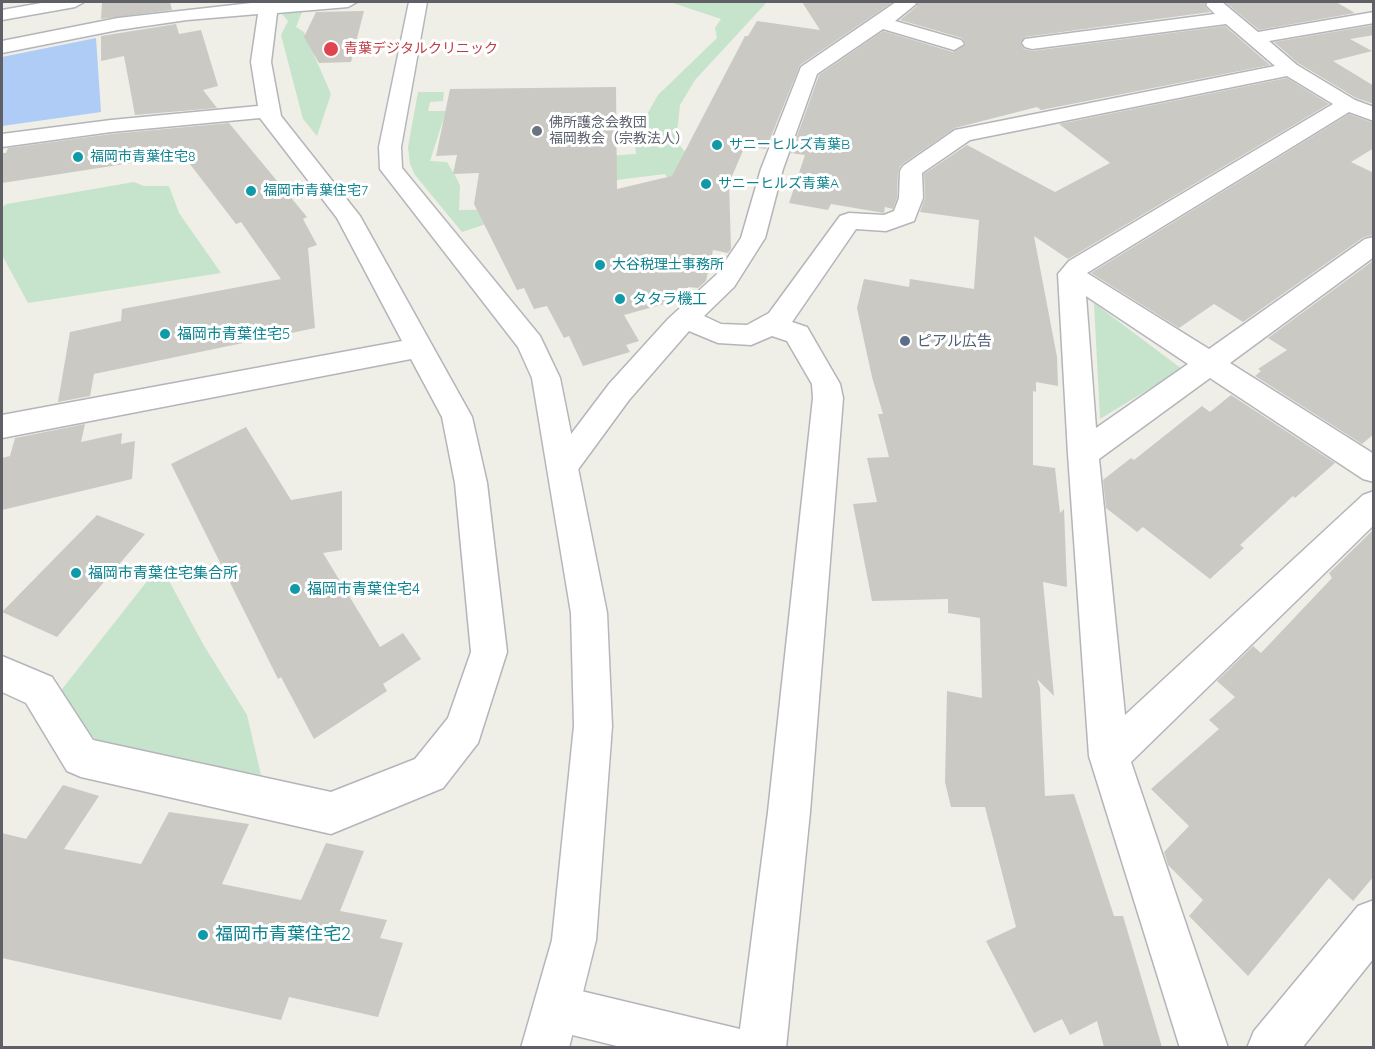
<!DOCTYPE html>
<meta charset="utf-8">
<style>
body{margin:0}
#map{position:relative;width:1375px;height:1049px;overflow:hidden;background:#efeee7;font-family:Quicksand,sans-serif}
canvas{display:block}
.frame{position:absolute;inset:0;border:3px solid #5e6066;pointer-events:none}
</style>
<div id="map">
<canvas width="1375" height="1049"></canvas>
<div class="frame"></div>
</div>
<script>
const ctx = document.querySelector('canvas').getContext('2d');
ctx.lineJoin = 'round';
function fillPath(path, color) {
  ctx.fillStyle = color;
  ctx.fill(path, 'evenodd');
}
function poly(rows) {
  const path = new Path2D();
  for (const r of rows) {
    path.moveTo(r[0], r[1]);
    for (let i = 2; i < r.length; i += 2) path.lineTo(r[i], r[i + 1]);
  }
  return path;
}
function stroke(path, color, width, dash) {
  ctx.strokeStyle = color;
  ctx.lineWidth = width;
  ctx.lineCap = dash ? 'butt' : 'round';
  ctx.setLineDash(dash || []);
  ctx.stroke(path);
}
function label(font, color, halo, rows, align = 'center') {
  ctx.font = font + ' Quicksand,"Noto Sans JP",sans-serif';
  ctx.lineWidth = 6;
  ctx.setLineDash([]);
  ctx.textBaseline = 'middle';
  ctx.strokeStyle = halo;
  ctx.fillStyle = color;
  for (const [text, x, y, turn = 0] of rows) {
    ctx.save();
    ctx.translate(x, y);
    ctx.rotate((+turn || 0) * Math.PI / 180);
    ctx.textAlign = isNaN(turn) ? turn : align;
    if (halo) ctx.strokeText(text, 0, 0);
    ctx.fillText(text, 0, 0);
    ctx.restore();
  }
}
fillPath(poly([
 [670,2,767,2,695,80,680,105,676,141,691,159,674,189,665,174,608,181,606,156,636,154,633,128,636,123,644,120,658,95,717,38,715,28,721,19],
 [302,12,296,27,304,32,331,94,317,136,303,119,281,35,288,21,281,13],
 [418,92,444,92,443,101,430,102,428,111,446,111,430,161,447,162,457,179,460,186,459,210,531,209,462,232,415,175,410,164,408,147],
 [134,182,144,186,169,186,179,213,221,273,28,303,2,255,2,207,7,204],
 [1094,303,1182,369,1100,419],
 [152,575,168,579,203,644,247,715,261,775,186,763,98,742,55,698]
]), '#c6e4cb');
fillPath(poly([
 [96,38,101,112,2,126,2,57]
]), '#afccf7');
fillPath(poly([
 [102,2,170,2,172,10,101,19],
 [802,2,893,2,800,65,766,149,745,146,729,183,731,249,728,253,713,250,706,281,698,288,688,287,686,298,624,315,639,341,626,345,630,352,583,366,569,336,564,338,547,306,534,309,524,288,517,290,474,204,479,173,453,174,457,155,436,156,450,89,616,87,617,189,672,176,745,36,748,36,757,21,820,30],
 [917,2,1206,2,1204,5,1210,12,1025,37,1020,43,1024,49,1032,51,1225,26,1270,65,1041,110,1037,107,955,128,901,165,898,171,897,198,893,209,885,207,884,213,831,204,828,210,789,203,805,155,791,153,819,75,883,31,953,52,966,44,962,38,900,20,917,6],
 [1225,2,1336,2,1355,13,1259,30],
 [364,11,351,62,319,63,304,37,316,12],
 [176,24,179,34,201,30,218,86,203,90,217,108,135,115,124,56,101,61,101,36],
 [1374,25,1374,35,1350,39,1372,51,1333,61,1374,86,1374,104,1356,98,1298,63,1274,42],
 [1287,78,1329,104,1068,259,1034,236,1057,357,1058,386,1036,382,1036,392,1033,391,1033,465,1055,468,1060,513,1064,509,1067,587,1043,582,1054,696,1037,679,1040,688,1045,796,1074,794,1114,916,1123,916,1162,1047,1104,1047,1097,1021,1070,1035,1062,1019,1034,1033,986,941,1016,927,985,807,951,807,945,782,947,691,982,698,980,618,948,613,948,599,872,601,853,504,877,502,867,458,889,457,878,414,883,414,872,377,857,308,864,279,909,287,910,279,974,289,979,220,920,212,925,198,924,174,967,145,1055,192,1110,163,1059,124],
 [1349,114,1374,123,1374,148,1351,162,1374,173,1374,235,1364,237,1243,322,1214,304,1179,328,1091,273],
 [229,123,307,217,303,219,317,245,308,248,315,328,94,374,90,396,58,402,70,332,121,321,122,309,281,279,241,222,236,224,183,155,2,183,2,153,6,153,8,148,111,134],
 [1374,260,1374,434,1362,444,1255,376,1261,371,1258,369,1287,350,1268,338],
 [1231,395,1335,463,1295,498,1293,496,1240,545,1244,548,1210,579,1143,527,1137,532,1106,508,1103,480,1131,458,1134,460,1202,406,1210,412],
 [85,424,81,442,122,433,121,444,135,441,132,479,2,510,2,458,10,456,15,438],
 [246,427,291,500,342,491,342,550,323,553,380,647,403,633,421,659,383,684,387,691,314,739,281,677,278,679,171,464],
 [97,515,145,534,57,637,2,612],
 [1374,529,1374,876,1353,901,1329,878,1248,976,1189,916,1203,900,1168,865,1164,852,1189,826,1151,789,1219,729,1209,720,1235,697,1217,681,1253,646,1261,653,1332,578,1329,573],
 [63,785,99,796,64,849,141,864,169,812,249,824,222,884,301,900,326,843,364,851,340,911,387,920,380,938,403,943,378,1017,289,997,281,1020,2,958,2,833,26,839]
]), '#cbc9c3');
const street = poly([
 [47,2,84,2,75,7,2,20,2,10,47,2],
 [260,2,357,2,348,7,277,13,271,62,281,116,360,216,472,417,487,483,507,652,478,743,443,788,331,834,81,777,67,771,26,703,2,692,2,656,52,677,93,740,331,792,415,759,448,718,471,652,455,483,442,417,411,359,2,438,2,415,402,341,337,218,260,118,111,132,2,147,2,134,111,120,258,106,251,62,258,14,187,20,118,30,2,53,2,41,118,18,260,2],
 [896,2,914,2,916,4,895,21,961,40,964,44,954,50,883,29,817,74,783,169,765,238,734,287,704,316,721,324,747,325,769,313,840,216,849,213,884,215,894,211,899,198,900,171,903,166,955,130,1275,66,1226,24,1032,49,1025,47,1022,43,1025,39,1215,14,1206,5,1208,2,1222,2,1258,32,1374,12,1374,23,1269,41,1297,65,1355,100,1374,107,1374,121,1349,112,1087,273,1209,349,1365,239,1374,237,1374,257,1230,363,1374,454,1374,482,1363,479,1210,378,1099,459,1125,715,1363,495,1374,491,1374,525,1131,762,1228,1048,1180,1048,1089,756,1068,454,1058,274,1069,261,1333,104,1287,76,970,140,922,173,923,198,914,221,886,231,856,229,792,322,807,327,840,384,843,398,810,812,786,1048,625,1048,556,1031,539,1025,533,1008,539,991,556,985,740,1029,768,812,813,398,812,384,787,341,772,336,751,345,718,343,689,331,629,400,574,475,563,478,552,475,547,466,609,384,668,319,716,275,741,238,761,169,801,67,896,2],
 [1086,296,1188,364,1096,428,1086,296],
 [1374,900,1374,958,1302,1048,1247,1048,1254,1031,1358,906,1374,900]
]);
const secondary = poly([
 [409,2,427,2,401,147,402,168,540,336,560,378,607,613,612,726,596,940,569,1048,521,1048,552,940,574,726,571,613,532,378,518,347,380,169,379,147,409,2]
]);
stroke(street, '#b4b5ba', 3);
stroke(secondary, '#b5b7bd', 3);
fillPath(street, '#fff');
fillPath(secondary, '#fff');
for (const [x, y, r, color] of [
 [331,49,8,"#e0444e"],
 [537,131,6,"#6b7280"],
 [717,145,6,"#0f9aa8"],
 [78,157,6,"#0f9aa8"],
 [706,184,6,"#0f9aa8"],
 [251,191,6,"#0f9aa8"],
 [600,265,6,"#0f9aa8"],
 [620,299,6,"#0f9aa8"],
 [165,334,6,"#0f9aa8"],
 [905,341,6,"#5c6f8a"],
 [76,573,6,"#0f9aa8"],
 [295,589,6,"#0f9aa8"],
 [203,935,6,"#0f9aa8"]
]) {
  const dot = new Path2D();
  dot.arc(x, y, r, 0, 2 * Math.PI);
  ctx.fillStyle = color;
  ctx.fill(dot);
  stroke(dot, '#fff', 2);
}
label('14px', '#be3a42', '#fff', [
 ["青葉デジタルクリニック",344,49]
], 'left');
label('14px', '#5b616d', '#fff', [
 ["佛所護念会教団",549,123],
 ["福岡教会（宗教法人）",549,139]
], 'left');
label('14px', '#0d838f', '#fff', [
 ["サニーヒルズ青葉B",729,145],
 ["福岡市青葉住宅8",90,157],
 ["サニーヒルズ青葉A",718,184],
 ["福岡市青葉住宅7",263,191],
 ["大谷税理士事務所",612,265]
], 'left');
label('15px', '#0d838f', '#fff', [
 ["タタラ機工",632,299],
 ["福岡市青葉住宅5",177,334],
 ["福岡市青葉住宅集合所",88,573],
 ["福岡市青葉住宅4",307,589]
], 'left');
label('15px', '#4e5e75', '#fff', [
 ["ピアル広告",917,341]
], 'left');
label('18px', '#0d838f', '#fff', [
 ["福岡市青葉住宅2",215,935]
], 'left');
</script>
